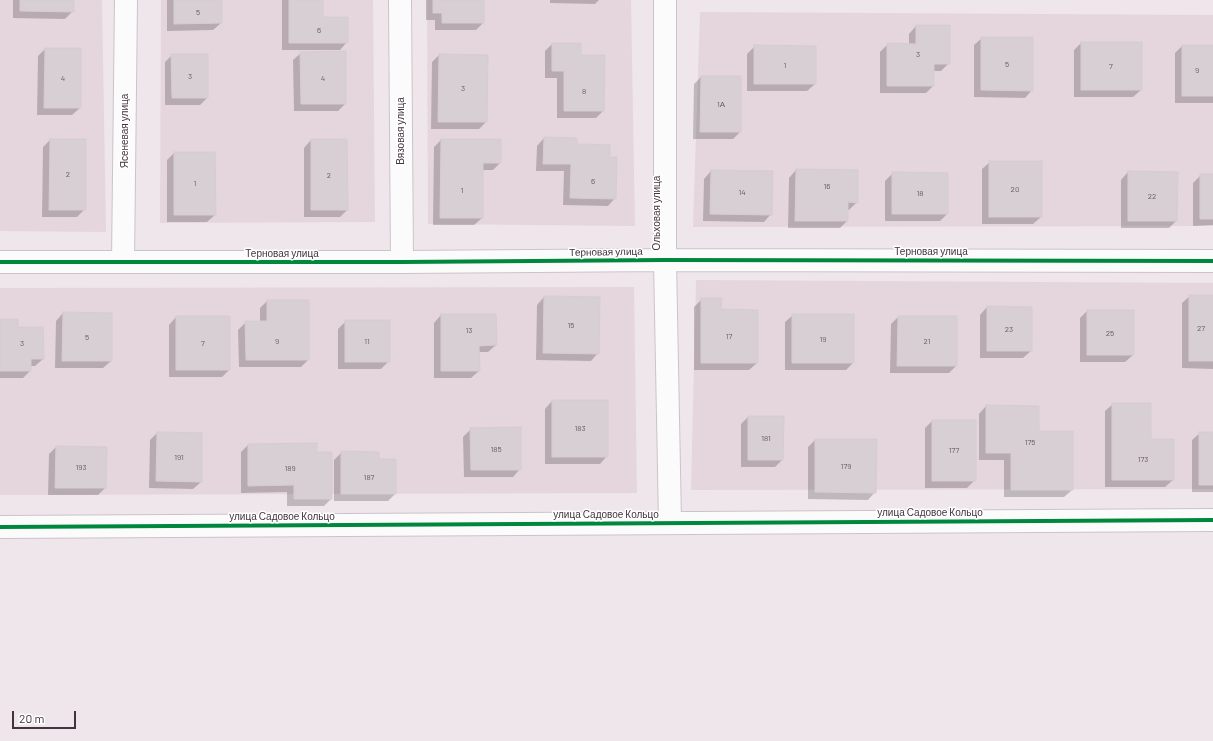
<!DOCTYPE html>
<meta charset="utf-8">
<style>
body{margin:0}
#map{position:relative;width:1213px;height:741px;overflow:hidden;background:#eee6eb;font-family:Barlow,sans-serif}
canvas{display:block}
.scale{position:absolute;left:12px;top:711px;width:64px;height:18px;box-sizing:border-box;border:2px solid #43333d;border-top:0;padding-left:5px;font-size:12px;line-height:14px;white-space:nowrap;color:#43333d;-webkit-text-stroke:3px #fff;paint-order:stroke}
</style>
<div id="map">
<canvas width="1213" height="741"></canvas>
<div class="scale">20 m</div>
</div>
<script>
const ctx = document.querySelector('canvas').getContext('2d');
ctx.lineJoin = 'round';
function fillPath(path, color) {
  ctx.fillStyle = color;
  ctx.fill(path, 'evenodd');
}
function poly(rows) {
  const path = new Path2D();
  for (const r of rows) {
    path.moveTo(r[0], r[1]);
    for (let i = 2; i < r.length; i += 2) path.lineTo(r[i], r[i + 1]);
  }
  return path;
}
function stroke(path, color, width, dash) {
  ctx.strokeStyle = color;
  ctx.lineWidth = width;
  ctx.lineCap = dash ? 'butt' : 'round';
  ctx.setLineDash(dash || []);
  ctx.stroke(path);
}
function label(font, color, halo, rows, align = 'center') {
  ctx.font = font + ' Barlow,sans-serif';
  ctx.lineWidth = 3;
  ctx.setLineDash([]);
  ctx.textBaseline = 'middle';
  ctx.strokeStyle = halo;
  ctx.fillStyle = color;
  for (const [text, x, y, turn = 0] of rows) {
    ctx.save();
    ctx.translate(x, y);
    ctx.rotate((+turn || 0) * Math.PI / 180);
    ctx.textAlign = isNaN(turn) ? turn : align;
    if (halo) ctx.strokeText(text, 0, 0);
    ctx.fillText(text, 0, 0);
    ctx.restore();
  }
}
fillPath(poly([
 [0,0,102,0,106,232,0,231],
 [161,0,373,0,375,222,160,223],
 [427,0,631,0,635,226,428,224],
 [700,12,1213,15,1213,226,693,227],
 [696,280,1213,283,1213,489,691,490],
 [634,287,637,493,0,495,0,288]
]), '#e5d6de');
fillPath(poly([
 [13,0,73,0,73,11,65,19,13,18],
 [167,0,221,0,221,23,213,30,167,31],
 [282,0,322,0,322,18,347,42,340,50,282,50],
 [426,0,483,0,483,23,476,30,435,30,435,20,426,20],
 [550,0,599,0,595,4,550,3],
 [916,26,948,64,941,71,933,71,933,86,926,93,880,93,880,52,888,44,909,44,909,34],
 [982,38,1032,90,1025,98,974,97,974,45],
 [1081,43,1141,90,1133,97,1074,97,1074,50],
 [552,44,580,44,580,56,603,111,596,118,557,118,557,78,545,78,545,51],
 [755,46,815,84,807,91,747,91,747,54],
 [1182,46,1213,46,1213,103,1175,103,1175,53],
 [45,49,80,108,72,115,37,115,38,56],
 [301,53,345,104,338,111,294,111,293,60],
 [172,55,207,98,200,105,165,105,165,62],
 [439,55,486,122,479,129,431,129,432,62],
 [701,77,740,77,740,132,733,139,693,139,694,84],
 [544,138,576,145,609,158,615,198,608,206,563,205,564,171,536,171,537,146],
 [50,140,85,209,77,217,42,217,43,147],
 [311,140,347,210,340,217,304,217,304,148],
 [441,140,500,163,493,170,482,170,482,218,474,225,433,225,434,147],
 [174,153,215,215,207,222,167,222,167,160],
 [990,162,1041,217,1033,224,982,224,982,169],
 [796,170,857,202,849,210,847,210,847,221,840,228,788,228,789,178],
 [711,171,771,214,764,222,703,221,704,179],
 [1128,172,1176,221,1169,228,1121,228,1121,180],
 [893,173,947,214,940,221,885,221,885,181],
 [1201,175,1213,175,1213,225,1193,226,1193,183],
 [1190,296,1213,296,1213,369,1182,368,1182,303],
 [544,297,598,353,591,361,536,360,537,305],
 [702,299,720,310,757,311,757,363,749,370,694,370,694,307],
 [267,301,308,301,308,360,301,367,239,367,238,330,246,322,260,322,260,308],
 [987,307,1031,351,1023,358,980,358,980,315],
 [1087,311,1133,355,1125,362,1080,362,1080,318],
 [63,313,111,361,103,368,55,368,56,321],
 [441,315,495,315,496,345,488,352,478,352,479,371,471,378,434,378,434,323],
 [793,315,853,363,846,370,785,370,785,322],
 [176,317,229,370,222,377,169,377,169,325],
 [898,317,956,366,949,373,890,373,891,324],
 [0,320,17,328,43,359,35,366,30,366,30,371,23,378,0,378],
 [345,322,389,361,381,369,338,369,338,329],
 [552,401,607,456,600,464,545,464,545,409],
 [1113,404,1150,440,1173,440,1173,480,1165,487,1105,487,1105,411],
 [986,406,1038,432,1072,490,1064,497,1004,497,1004,460,979,460,979,414],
 [748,417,782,460,775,467,741,467,741,424],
 [932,421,975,480,967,488,925,488,925,428],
 [471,429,520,469,513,477,464,477,463,437],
 [157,433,201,482,193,489,149,488,150,440],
 [1200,433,1213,433,1213,492,1192,492,1192,440],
 [815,440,875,492,868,500,808,499,808,447],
 [248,445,316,453,331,499,324,506,287,506,287,492,241,493,241,452],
 [56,447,105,488,98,495,48,495,49,454],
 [342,452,378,460,395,494,388,501,334,501,334,460]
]), '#0003');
const building = poly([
 [20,0,74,0,74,12,20,11,20,0],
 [174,0,222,0,222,23,174,24,174,0],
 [289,0,323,0,323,17,348,17,348,43,289,43,289,0],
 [433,0,484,0,484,23,442,23,442,13,433,13,433,0],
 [916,25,950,25,950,64,934,64,934,86,887,86,887,43,916,44,916,25],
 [981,37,1033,37,1033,91,981,90,981,37],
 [1081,42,1142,42,1142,90,1081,90,1081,42],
 [552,43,581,43,581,55,605,55,604,111,564,111,564,71,552,71,552,43],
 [754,45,816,46,816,84,754,84,754,45],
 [1182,45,1213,45,1213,96,1182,96,1182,45],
 [45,48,81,48,81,108,44,108,45,48],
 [346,51,346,104,301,104,300,52,346,51],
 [171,54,208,54,208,98,172,98,171,54],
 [439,54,488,55,487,122,438,122,439,54],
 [701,76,741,76,741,132,700,132,701,76],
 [544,137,577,138,577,144,610,145,610,157,617,157,616,199,570,198,571,164,543,164,544,137],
 [50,139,86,139,86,210,49,210,50,139],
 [311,139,347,139,348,210,311,210,311,139],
 [441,139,501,139,501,163,483,163,483,218,440,218,441,139],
 [174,152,215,152,216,215,174,215,174,152],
 [989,161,1042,161,1042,217,989,217,989,161],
 [796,169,858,170,858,203,848,202,848,221,795,221,796,169],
 [711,170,773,171,772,215,710,214,711,170],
 [1128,171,1178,172,1177,221,1128,221,1128,171],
 [892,172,948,173,948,214,892,214,892,172],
 [1200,174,1213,174,1213,219,1200,219,1200,174],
 [1189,295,1213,295,1213,361,1189,361,1189,295],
 [544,296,600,297,599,354,543,353,544,296],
 [701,298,722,298,721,309,758,310,758,363,701,363,701,298],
 [267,300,309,300,309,360,246,360,245,321,267,321,267,300],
 [987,306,1032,307,1032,351,987,351,987,306],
 [1087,310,1134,310,1134,355,1087,355,1087,310],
 [63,312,112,313,112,361,62,361,63,312],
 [441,314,496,314,497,345,479,346,480,371,441,371,441,314],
 [792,314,854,314,854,363,792,363,792,314],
 [176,316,230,316,230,370,176,370,176,316],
 [898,316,957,316,957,366,897,366,898,316],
 [0,319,18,319,18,327,43,327,44,359,31,359,31,371,0,371,0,319],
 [345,320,390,320,390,362,345,362,345,320],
 [552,400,608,400,608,457,552,457,552,400],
 [1112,403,1151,403,1151,439,1174,439,1174,480,1112,480,1112,403],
 [986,405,1039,406,1039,431,1073,431,1073,490,1011,490,1011,453,986,453,986,405],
 [748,416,784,416,783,460,748,460,748,416],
 [932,420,976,420,976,481,932,481,932,420],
 [521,427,521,470,471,470,470,428,521,427],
 [157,432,202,433,202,482,156,481,157,432],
 [1199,432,1213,432,1213,485,1199,485,1199,432],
 [815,439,877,439,876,493,815,492,815,439],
 [317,443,317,452,332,452,332,499,294,499,294,485,248,486,248,444,317,443],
 [56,446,107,447,106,488,55,488,56,446],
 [341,451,379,452,379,459,396,459,396,494,341,494,341,451]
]);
fillPath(building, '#d7cfd4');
stroke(building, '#d6ccd2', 1);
const minor = poly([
 [400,0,402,262],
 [665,0,665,260,670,522],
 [0,262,402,262,665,260,1213,261],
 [123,262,126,0],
 [0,527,1213,520]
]);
stroke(minor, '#ccc3c9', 24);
stroke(minor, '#fcfbfc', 22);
stroke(poly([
 [0,262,402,262,665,260,1213,261],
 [0,527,1213,520]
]), '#00873e', 4);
label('8px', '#695b64', null, [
 ["5",198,12],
 ["6",319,30],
 ["3",918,54],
 ["5",1007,64],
 ["1",785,65],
 ["7",1111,66],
 ["9",1197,70],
 ["3",190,76],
 ["4",63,78],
 ["4",323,78],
 ["3",463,88],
 ["8",584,91],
 ["1А",721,104],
 ["2",68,174],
 ["2",329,175],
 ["6",593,181],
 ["1",195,183],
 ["16",827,186],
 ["20",1015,189],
 ["1",462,190],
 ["14",742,192],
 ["18",920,193],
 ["22",1152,196],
 ["15",571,325],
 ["27",1201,328],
 ["23",1009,329],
 ["13",469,330],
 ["25",1110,333],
 ["17",729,336],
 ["5",87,337],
 ["19",823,339],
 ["9",277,341],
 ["11",367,341],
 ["21",927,341],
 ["3",22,343],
 ["7",203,343],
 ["183",580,428],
 ["181",766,438],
 ["175",1030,442],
 ["185",496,449],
 ["177",954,450],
 ["191",179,457],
 ["173",1143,459],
 ["179",846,466],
 ["193",81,467],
 ["189",290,468],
 ["187",369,477]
]);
label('10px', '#43333d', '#fff', [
 ["Ясеневая улица",125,131,-90],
 ["Вязовая улица",401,131,-90],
 ["Ольховая улица",657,213,-90],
 ["Терновая улица",606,252,-1],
 ["Терновая улица",931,252],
 ["Терновая улица",282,254],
 ["улица Садовое Кольцо",930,513],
 ["улица Садовое Кольцо",606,515],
 ["улица Садовое Кольцо",282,517]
]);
</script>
